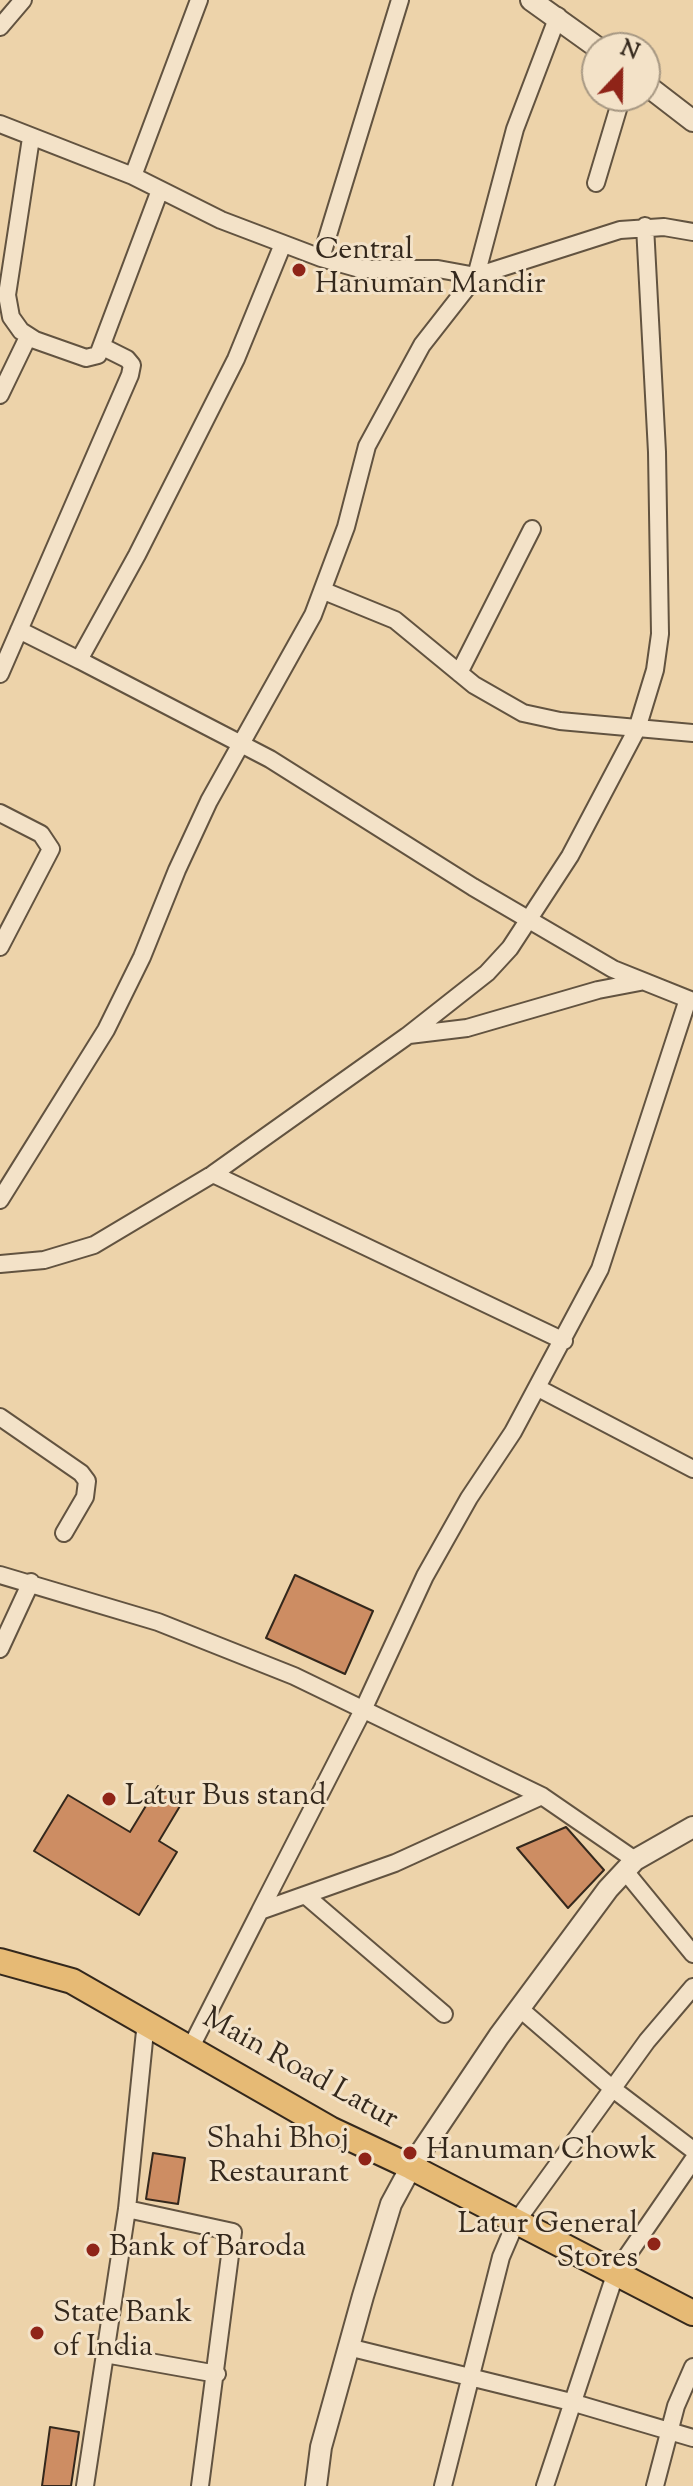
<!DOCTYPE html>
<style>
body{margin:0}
#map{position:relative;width:693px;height:2486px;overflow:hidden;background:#edd3aa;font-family:"Sorts Mill Goudy",serif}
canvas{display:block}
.north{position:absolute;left:581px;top:32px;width:80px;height:80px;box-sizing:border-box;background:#f3e2c8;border:2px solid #a79883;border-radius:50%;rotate:22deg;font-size:22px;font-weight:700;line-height:32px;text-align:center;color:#34281c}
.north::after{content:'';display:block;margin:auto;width:28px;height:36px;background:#8f2418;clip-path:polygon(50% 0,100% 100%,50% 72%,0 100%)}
</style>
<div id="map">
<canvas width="693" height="2486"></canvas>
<div class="north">N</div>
</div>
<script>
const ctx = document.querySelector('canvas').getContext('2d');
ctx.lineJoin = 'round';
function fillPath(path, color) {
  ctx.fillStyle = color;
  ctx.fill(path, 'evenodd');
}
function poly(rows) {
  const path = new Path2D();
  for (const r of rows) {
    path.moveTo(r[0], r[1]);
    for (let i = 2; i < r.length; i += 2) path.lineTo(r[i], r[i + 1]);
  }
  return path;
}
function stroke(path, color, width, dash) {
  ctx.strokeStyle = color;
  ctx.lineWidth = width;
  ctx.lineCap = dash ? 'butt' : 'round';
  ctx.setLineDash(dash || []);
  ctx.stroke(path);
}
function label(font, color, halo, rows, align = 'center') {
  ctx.font = font + ' "Sorts Mill Goudy",serif';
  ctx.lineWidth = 6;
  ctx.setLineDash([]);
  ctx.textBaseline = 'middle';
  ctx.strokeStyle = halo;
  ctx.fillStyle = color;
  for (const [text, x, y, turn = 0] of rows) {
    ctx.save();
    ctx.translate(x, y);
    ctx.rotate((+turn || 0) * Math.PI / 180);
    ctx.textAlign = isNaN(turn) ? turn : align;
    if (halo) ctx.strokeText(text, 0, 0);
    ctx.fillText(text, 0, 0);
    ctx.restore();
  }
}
const building = poly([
 [295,1575,373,1611,345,1674,266,1638,295,1575],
 [158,1786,183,1801,159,1841,177,1852,139,1915,34,1851,68,1795,130,1832,158,1786],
 [566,1827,604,1870,568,1908,517,1848,566,1827],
 [153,2153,185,2158,178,2204,146,2199,153,2153],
 [50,2427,79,2432,71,2486,42,2486,50,2427]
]);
fillPath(building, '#cd8d63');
stroke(building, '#34281c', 2);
const minor = poly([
 [0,27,23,0],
 [0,124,133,176,221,220,321,258,400,0],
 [31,138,7,295,11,317,21,331,35,340,86,358,98,355,160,190],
 [133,176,199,0],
 [596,183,622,96],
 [283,244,236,359,137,555,79,660,270,759,473,887,613,969,693,1001],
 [321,258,360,269,438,269,476,276,620,230,664,227,693,232],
 [0,395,28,337],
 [324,591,395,620,474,685,523,713,560,721,693,733],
 [19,630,79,660],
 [459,673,532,529],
 [0,674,130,375,132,365,127,359,103,347],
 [0,813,41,834,51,849,0,947],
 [409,1035,467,1028,598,990,640,982],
 [213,1174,564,1341],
 [0,1200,106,1030,142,957,177,870,209,801,313,615,346,527,367,446,422,345,476,276,515,129,558,16],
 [0,1264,44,1260,94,1245,213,1174,407,1036,487,973,510,948,570,856,637,729,655,670,660,634,657,452,645,226],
 [538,1388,693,1469],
 [0,1417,81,1473,87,1481,85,1497,64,1533],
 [0,1575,158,1622,294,1676,542,1796,635,1860],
 [0,1649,31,1582],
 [625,1871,693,1954],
 [305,1895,444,2014],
 [260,1911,363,1710,425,1576,469,1498,513,1432,600,1269,688,999],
 [519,2008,613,2089,693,2150],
 [190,2049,260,1911,395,1863,542,1796],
 [127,2209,233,2232,200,2486],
 [348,2347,571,2402,693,2438],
 [105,2354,217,2374],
 [85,2486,127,2209,146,2021],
 [443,2486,501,2257,516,2222,647,2041,693,1987],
 [545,2486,616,2272,693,2160],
 [655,2486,676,2406,693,2367]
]);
const tertiary = poly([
 [531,0,598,48],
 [645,84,693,121],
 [316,2486,321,2447,363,2296,391,2204,411,2167,499,2036,608,1889,635,1860,693,1827]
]);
const primary = poly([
 [0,1961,72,1981,330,2129,411,2167,693,2313]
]);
stroke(minor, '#625340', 20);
stroke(tertiary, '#625340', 24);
stroke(primary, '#34281c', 28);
stroke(minor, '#f3e2c8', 16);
stroke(tertiary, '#f3e2c8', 20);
stroke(primary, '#e6ba75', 24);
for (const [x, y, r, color] of [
 [299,270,8,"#8f2418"],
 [109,1799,8,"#8f2418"],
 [410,2153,8,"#8f2418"],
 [365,2159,8,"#8f2418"],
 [654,2244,8,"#8f2418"],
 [93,2250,8,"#8f2418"],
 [37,2333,8,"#8f2418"]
]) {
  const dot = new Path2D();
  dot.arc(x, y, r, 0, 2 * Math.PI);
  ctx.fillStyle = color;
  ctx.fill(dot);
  stroke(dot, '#f3e2c8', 3);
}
label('30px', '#34281c', '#f3e2c8', [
 ["Central",315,253],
 ["Hanuman Mandir",315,287],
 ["Latur Bus stand",125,1799],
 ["Shahi Bhoj",349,2142,"right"],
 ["Restaurant",349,2176,"right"],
 ["Hanuman Chowk",426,2153],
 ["Latur General",638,2227,"right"],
 ["Stores",638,2261,"right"],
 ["Bank of Baroda",109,2250],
 ["State Bank",53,2316],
 ["of India",53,2350]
], 'left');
label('30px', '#34281c', '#f3e2c8', [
 ["Main Road Latur",299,2071,29]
]);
</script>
